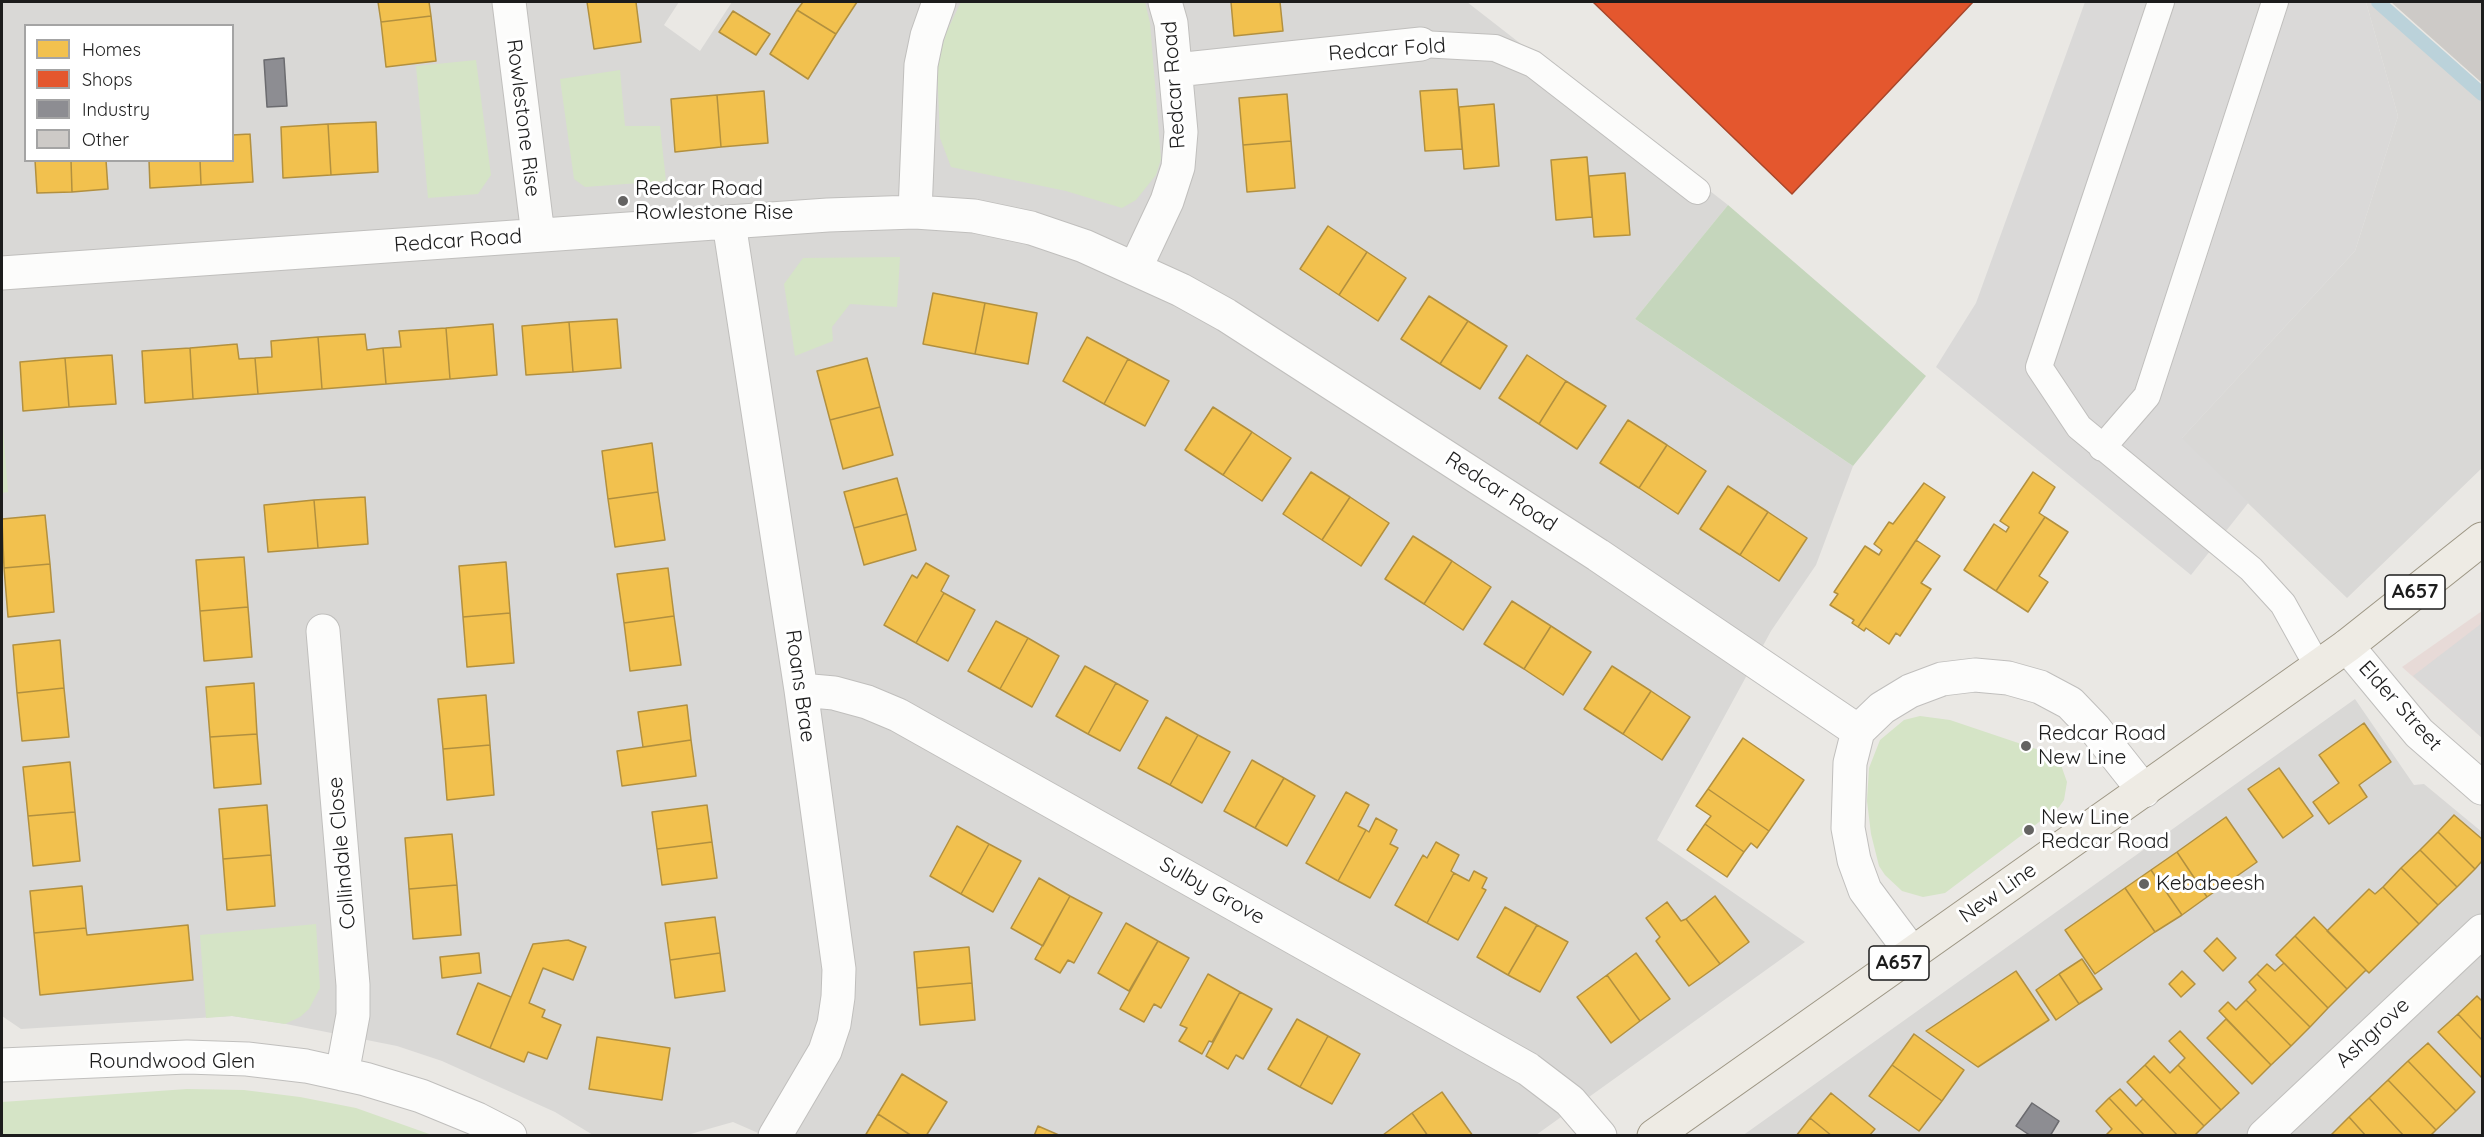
<!DOCTYPE html>
<style>
body{margin:0}
#map{position:relative;width:2484px;height:1137px;overflow:hidden;background:#eae8e4;font-family:Quicksand,sans-serif}
canvas{display:block}
.frame{position:absolute;inset:0;border:3px solid #1c1c1c;pointer-events:none}
.legend{position:absolute;left:24px;top:24px;width:210px;height:138px;box-sizing:border-box;background:#fff;border:2px solid #a4a4a4;margin:0;padding:8px 10px;list-style:none;font-size:18px;color:#1c1c1c}
.legend li{display:flex;align-items:center;gap:12px;height:30px}
.legend b{width:30px;border:2px solid #a4a4a4}
</style>
<div id="map">
<canvas width="2484" height="1137"></canvas>
<div class="frame"></div>
<ul class="legend">
<li><b style="height:16px;background:#f2c14e"></b>Homes</li>
<li><b style="height:16px;background:#e4572e"></b>Shops</li>
<li><b style="height:16px;background:#8d8d92"></b>Industry</li>
<li><b style="height:16px;background:#cdcac7"></b>Other</li>
</ul>
</div>
<script>
const ctx = document.querySelector('canvas').getContext('2d');
ctx.lineJoin = 'round';
function fillPath(path, color) {
  ctx.fillStyle = color;
  ctx.fill(path, 'evenodd');
}
function poly(rows) {
  const path = new Path2D();
  for (const r of rows) {
    path.moveTo(r[0], r[1]);
    for (let i = 2; i < r.length; i += 2) path.lineTo(r[i], r[i + 1]);
  }
  return path;
}
function stroke(path, color, width, dash) {
  ctx.strokeStyle = color;
  ctx.lineWidth = width;
  ctx.lineCap = dash ? 'butt' : 'round';
  ctx.setLineDash(dash || []);
  ctx.stroke(path);
}
function label(font, color, halo, rows, align = 'center') {
  ctx.font = font + ' Quicksand,sans-serif';
  ctx.lineWidth = 6;
  ctx.setLineDash([]);
  ctx.textBaseline = 'middle';
  ctx.strokeStyle = halo;
  ctx.fillStyle = color;
  for (const [text, x, y, turn = 0] of rows) {
    ctx.save();
    ctx.translate(x, y);
    ctx.rotate((+turn || 0) * Math.PI / 180);
    ctx.textAlign = isNaN(turn) ? turn : align;
    if (halo) ctx.strokeText(text, 0, 0);
    ctx.fillText(text, 0, 0);
    ctx.restore();
  }
}
fillPath(poly([
 [2,2,679,2,664,25,700,51,732,2,1467,2,1728,205,1635,319,1853,466,1816,565,1771,631,1657,840,1805,942,1536,1135,765,1136,733,1122,687,1135,593,1135,555,1112,442,1061,397,1046,286,1024,232,1016,21,1029,2,1016],
 [26,26,232,26,232,160,26,160],
 [2366,2,2378,2,2482,94,2482,468,2347,598,2181,439,2355,251,2398,116],
 [2355,699,2414,785,2424,784,2482,832,2482,1135,1742,1136]
]), '#d9d8d6');
fillPath(poly([
 [2482,611,2482,738,2402,667]
]), '#e7dad7');
fillPath(poly([
 [961,2,1145,2,1150,23,1161,159,1156,175,1136,200,1122,208,1066,191,951,167,940,138,937,67,946,33],
 [476,60,491,175,478,194,428,198,416,66],
 [620,70,625,126,660,126,666,181,585,187,574,179,560,79],
 [900,257,897,307,850,304,832,327,833,341,795,356,784,284,803,258],
 [2,415,8,492,2,493],
 [1920,716,1950,720,2048,753,2061,765,2067,782,2064,800,2059,807,1945,893,1923,897,1902,891,1885,875,1879,866,1871,834,1867,801,1869,768,1880,740,1904,720],
 [316,924,320,988,309,1009,300,1017,285,1024,232,1016,206,1018,200,935],
 [187,1089,244,1090,300,1097,356,1108,432,1135,2,1135,2,1102]
]), '#d5e4c6');
fillPath(poly([
 [1728,205,1926,376,1853,466,1635,319]
]), '#c5d6bc');
fillPath(poly([
 [2085,2,2366,2,2398,116,2355,251,2182,438,2249,502,2191,575,1936,367,1976,303],
 [2482,623,2482,738,2413,676]
]), '#dad9d8');
const homes = poly([
 [378,2,429,2,431,16,381,22,378,2],
 [587,2,636,2,641,42,594,49,587,2],
 [803,2,857,2,836,34,797,10,803,2],
 [1231,2,1280,2,1283,31,1234,36,1231,2],
 [797,10,836,34,808,79,770,54,797,10],
 [733,11,770,34,756,55,719,32,733,11],
 [431,16,436,61,386,67,381,22,431,16],
 [1457,89,1462,149,1425,151,1420,91,1457,89],
 [764,91,768,143,721,147,717,95,764,91],
 [1287,94,1291,141,1243,145,1239,98,1287,94],
 [717,95,721,147,675,152,671,99,717,95],
 [1494,104,1499,166,1464,169,1459,107,1494,104],
 [376,122,378,172,331,175,328,124,376,122],
 [328,124,331,175,283,178,281,127,328,124],
 [250,134,253,182,201,185,200,160,232,160,232,135,250,134],
 [1291,141,1295,188,1247,192,1243,145,1291,141],
 [1587,157,1592,217,1556,220,1551,160,1587,157],
 [35,160,71,160,72,192,37,193,35,160],
 [71,160,106,160,108,189,72,192,71,160],
 [149,160,200,160,201,185,150,188,149,160],
 [1625,173,1630,235,1594,237,1589,176,1625,173],
 [1328,226,1367,252,1339,295,1300,269,1328,226],
 [1367,252,1406,278,1378,321,1339,295,1367,252],
 [933,293,985,303,975,354,923,344,933,293],
 [1429,296,1468,321,1440,364,1401,339,1429,296],
 [985,303,1037,313,1028,364,975,354,985,303],
 [617,319,621,368,573,372,569,322,617,319],
 [1468,321,1507,346,1480,389,1440,364,1468,321],
 [569,322,573,372,526,375,522,326,569,322],
 [493,324,497,375,450,379,446,328,493,324],
 [446,328,450,379,386,384,383,348,401,347,399,331,446,328],
 [365,334,367,350,383,348,386,384,322,389,318,337,365,334],
 [318,337,322,389,258,394,255,358,272,357,271,341,318,337],
 [1087,337,1128,359,1104,404,1063,381,1087,337],
 [237,344,239,359,255,358,258,394,193,399,190,348,237,344],
 [190,348,193,399,145,403,142,351,190,348],
 [112,355,116,404,69,407,65,358,112,355],
 [1527,355,1566,381,1539,424,1499,398,1527,355],
 [65,358,69,407,23,411,20,362,65,358],
 [867,358,880,407,830,420,817,371,867,358],
 [1128,359,1169,381,1145,426,1104,404,1128,359],
 [1566,381,1606,406,1577,449,1539,424,1566,381],
 [880,407,893,455,843,469,830,420,880,407],
 [1213,407,1252,432,1223,475,1185,450,1213,407],
 [1628,420,1667,445,1639,488,1600,463,1628,420],
 [1252,432,1291,458,1262,501,1223,475,1252,432],
 [652,443,658,492,608,499,602,451,652,443],
 [1667,445,1706,471,1678,514,1639,488,1667,445],
 [1311,472,1350,497,1322,540,1283,514,1311,472],
 [2033,472,2055,487,2039,513,2045,517,1996,591,1964,570,1994,524,2006,532,2009,527,2000,521,2033,472],
 [897,478,907,514,854,528,844,492,897,478],
 [1924,483,1945,497,1858,627,1852,623,1854,620,1830,605,1838,594,1834,592,1865,546,1879,555,1882,550,1874,544,1889,522,1893,524,1924,483],
 [1728,486,1768,512,1740,555,1700,529,1728,486],
 [658,492,665,540,615,547,608,499,658,492],
 [365,497,368,544,318,548,314,500,365,497],
 [1350,497,1389,523,1361,566,1322,540,1350,497],
 [314,500,318,548,268,552,264,505,314,500],
 [1768,512,1807,538,1779,581,1740,555,1768,512],
 [907,514,916,550,864,565,854,528,907,514],
 [45,515,50,564,4,568,2,519,45,515],
 [2045,517,2068,532,2039,576,2048,582,2028,612,1996,591,2045,517],
 [1413,536,1452,561,1424,604,1385,579,1413,536],
 [1916,540,1940,556,1921,583,1931,589,1900,636,1896,633,1889,644,1866,628,1864,631,1858,627,1916,540],
 [244,557,248,607,200,611,196,560,244,557],
 [1452,561,1491,587,1463,630,1424,604,1452,561],
 [506,562,510,613,463,617,459,566,506,562],
 [926,563,949,576,941,591,944,593,916,643,884,625,912,575,917,578,926,563],
 [50,564,54,612,8,617,4,568,50,564],
 [668,568,674,616,624,623,617,574,668,568],
 [944,593,975,610,948,661,916,643,944,593],
 [1512,601,1551,626,1524,669,1484,644,1512,601],
 [248,607,252,657,204,661,200,611,248,607],
 [510,613,514,663,467,667,463,617,510,613],
 [674,616,681,665,630,671,624,623,674,616],
 [996,621,1028,638,1000,689,968,671,996,621],
 [1551,626,1591,652,1563,695,1524,669,1551,626],
 [1028,638,1059,656,1032,707,1000,689,1028,638],
 [60,640,64,688,17,693,13,645,60,640],
 [1085,666,1116,683,1088,734,1056,716,1085,666],
 [1612,666,1651,691,1623,734,1584,709,1612,666],
 [254,683,257,734,210,737,206,687,254,683],
 [1116,683,1148,701,1120,751,1088,734,1116,683],
 [64,688,69,737,22,741,17,693,64,688],
 [1651,691,1690,717,1662,760,1623,734,1651,691],
 [486,695,490,745,443,749,438,699,486,695],
 [687,705,691,740,643,747,638,712,687,705],
 [1166,717,1198,735,1170,785,1138,768,1166,717],
 [2364,723,2391,762,2359,785,2367,797,2329,824,2313,802,2339,783,2319,755,2364,723],
 [257,734,261,784,214,788,210,737,257,734],
 [1198,735,1230,752,1202,803,1170,785,1198,735],
 [1743,738,1804,780,1769,831,1708,789,1743,738],
 [691,740,696,776,622,786,617,751,691,740],
 [490,745,494,795,447,800,443,749,490,745],
 [1252,760,1284,778,1255,828,1224,811,1252,760],
 [70,762,75,812,28,816,23,767,70,762],
 [2279,768,2313,816,2283,838,2248,789,2279,768],
 [1284,778,1315,796,1287,846,1255,828,1284,778],
 [1708,789,1769,831,1757,848,1751,843,1744,852,1705,824,1711,816,1696,806,1708,789],
 [1346,792,1369,805,1358,826,1366,830,1338,881,1306,863,1346,792],
 [267,805,271,855,223,859,219,809,267,805],
 [707,805,712,842,657,849,652,812,707,805],
 [75,812,80,861,33,866,28,816,75,812],
 [2454,815,2482,839,2482,861,2475,869,2438,832,2454,815],
 [2226,817,2257,862,2207,897,2177,852,2226,817],
 [1376,818,1397,830,1390,844,1398,848,1370,898,1338,881,1366,830,1369,832,1376,818],
 [1705,824,1744,852,1727,877,1687,850,1705,824],
 [957,826,989,844,961,894,930,876,957,826],
 [2438,832,2475,869,2457,887,2420,850,2438,832],
 [452,834,457,885,409,889,405,838,452,834],
 [712,842,717,878,662,885,657,849,712,842],
 [1436,842,1459,855,1451,871,1454,873,1427,923,1395,905,1423,855,1427,858,1436,842],
 [989,844,1021,861,993,912,961,894,989,844],
 [2420,850,2457,887,2438,905,2401,868,2420,850],
 [2177,852,2207,897,2182,915,2151,870,2177,852],
 [271,855,275,906,227,910,223,859,271,855],
 [2401,868,2438,905,2419,924,2383,887,2401,868],
 [2151,870,2182,915,2155,932,2125,888,2151,870],
 [1474,871,1487,878,1482,888,1486,890,1458,940,1427,923,1454,873,1469,881,1474,871],
 [1039,878,1070,896,1043,946,1011,928,1039,878],
 [457,885,461,935,413,939,409,889,457,885],
 [82,886,86,928,34,933,30,891,82,886],
 [2383,887,2419,924,2369,973,2327,931,2369,889,2375,894,2383,887],
 [2125,888,2155,932,2095,974,2065,930,2125,888],
 [1070,896,1102,913,1074,963,1068,960,1060,973,1035,959,1070,896],
 [1715,896,1749,942,1720,964,1686,919,1715,896],
 [1667,902,1681,921,1686,919,1720,964,1689,986,1656,941,1660,937,1646,918,1667,902],
 [1505,907,1537,925,1508,975,1477,957,1505,907],
 [715,917,720,953,670,960,665,923,715,917],
 [2314,917,2366,970,2347,989,2295,936,2314,917],
 [1126,923,1158,941,1129,991,1098,973,1126,923],
 [188,925,193,980,40,995,34,933,86,928,87,935,188,925],
 [1537,925,1568,942,1540,992,1508,975,1537,925],
 [2295,936,2347,989,2328,1008,2276,955,2295,936],
 [2217,938,2236,958,2223,971,2204,951,2217,938],
 [568,940,586,947,573,980,543,968,529,1003,545,1010,542,1017,561,1025,547,1059,528,1052,524,1062,490,1048,533,944,568,940],
 [1158,941,1189,958,1161,1008,1154,1004,1144,1022,1120,1009,1158,941],
 [969,947,972,983,917,988,914,952,969,947],
 [479,953,481,973,442,978,440,957,479,953],
 [720,953,725,991,675,998,670,960,720,953],
 [1636,953,1670,999,1640,1021,1607,975,1636,953],
 [2082,959,2102,989,2079,1004,2059,974,2082,959],
 [2284,963,2328,1008,2310,1027,2257,974,2267,964,2275,971,2284,963],
 [2016,971,2049,1020,1978,1067,1926,1031,2016,971],
 [2182,971,2195,984,2181,997,2169,984,2182,971],
 [1208,974,1240,992,1212,1042,1209,1041,1202,1054,1179,1041,1187,1028,1180,1025,1208,974],
 [2059,974,2079,1004,2056,1020,2036,990,2059,974],
 [2257,974,2310,1027,2291,1046,2246,1000,2256,990,2249,982,2257,974],
 [1607,975,1640,1021,1611,1043,1577,997,1607,975],
 [478,983,511,997,490,1048,457,1034,478,983],
 [972,983,975,1020,920,1025,917,988,972,983],
 [1240,992,1272,1009,1243,1059,1236,1055,1228,1069,1206,1056,1240,992],
 [2477,996,2482,1001,2482,1040,2458,1014,2477,996],
 [2246,1000,2291,1046,2271,1065,2219,1011,2228,1002,2236,1010,2246,1000],
 [2458,1014,2482,1040,2482,1078,2438,1032,2458,1014],
 [1297,1019,1328,1036,1300,1087,1268,1069,1297,1019],
 [2226,1019,2271,1065,2252,1084,2207,1038,2226,1019],
 [2180,1031,2239,1093,2221,1110,2178,1065,2185,1058,2169,1041,2180,1031],
 [1914,1034,1964,1070,1942,1101,1892,1065,1914,1034],
 [1328,1036,1360,1054,1332,1104,1300,1087,1328,1036],
 [597,1037,670,1048,662,1100,589,1089,597,1037],
 [2428,1043,2475,1092,2456,1111,2408,1061,2428,1043],
 [2154,1056,2170,1073,2178,1065,2221,1110,2204,1126,2145,1065,2154,1056],
 [2408,1061,2456,1111,2436,1130,2388,1080,2408,1061],
 [1892,1065,1942,1101,1919,1131,1869,1096,1892,1065],
 [2145,1065,2204,1126,2194,1136,2178,1136,2127,1082,2145,1065],
 [902,1074,947,1102,926,1136,912,1136,878,1114,902,1074],
 [2388,1080,2436,1130,2430,1136,2404,1136,2369,1098,2388,1080],
 [2120,1089,2136,1106,2143,1099,2178,1136,2145,1136,2109,1098,2120,1089],
 [1442,1092,1473,1136,1428,1136,1412,1113,1442,1092],
 [1831,1093,1875,1129,1869,1136,1832,1136,1810,1118,1831,1093],
 [2109,1098,2145,1136,2105,1136,2112,1129,2096,1111,2109,1098],
 [2369,1098,2404,1136,2366,1136,2349,1117,2369,1098],
 [1412,1113,1428,1136,1383,1136,1383,1135,1412,1113],
 [878,1114,912,1136,865,1136,878,1114],
 [2349,1117,2366,1136,2330,1136,2349,1117],
 [1810,1118,1832,1136,1796,1136,1810,1118],
 [1038,1126,1061,1136,1034,1136,1038,1126]
]);
fillPath(homes, '#f2c14e');
stroke(homes, '#b2903f', 1.5);
const shops = poly([
 [1593,2,1973,2,1792,194,1593,2]
]);
fillPath(shops, '#e4572e');
stroke(shops, '#a84529', 1.5);
const industry = poly([
 [284,58,287,106,267,107,264,60,284,58],
 [2032,1103,2059,1121,2050,1136,2031,1136,2016,1126,2032,1103]
]);
fillPath(industry, '#8d8d92');
stroke(industry, '#6b6b6f', 1.5);
stroke(poly([
 [2378,2,2482,94]
]), '#bbd2da', 14);
const building = poly([
 [2392,2,2482,2,2482,82,2392,2]
]);
fillPath(building, '#cdcac7');
stroke(building, '#cdcac6', 1.5);
const lane = poly([
 [2161,2,2039,367,2079,427,2251,569,2283,604,2318,667],
 [1421,44,1495,48,1533,64,1697,191],
 [2102,448,2147,396,2275,2]
]);
const street = poly([
 [509,2,538,235],
 [1176,70,1421,44],
 [915,212,921,65,927,36,939,2],
 [729,223,801,690,839,969,838,997,834,1024,825,1051,775,1136],
 [1135,269,1167,201,1178,167,1181,132,1171,23,1165,2],
 [2,273,828,215,915,212,974,216,1031,228,1084,246,1181,290,1226,315,1598,555,1858,731],
 [323,631,353,985,353,1015,342,1074],
 [2347,646,2419,733,2482,788],
 [801,690,834,693,867,702,898,715,1528,1069,1570,1101,1600,1136],
 [1912,953,1865,890,1854,860,1848,828,1850,763,1858,731,1882,708,1910,691,1942,679,1975,675,2008,678,2040,687,2070,703,2095,729,2144,791],
 [2,1065,187,1057,247,1059,306,1066,365,1079,421,1096,477,1119,510,1136],
 [2264,1136,2482,931]
]);
const primary = poly([
 [1654,1136,2347,646,2482,539]
]);
stroke(lane, '#c0bfbd', 28);
stroke(street, '#c0bfbd', 35);
stroke(primary, '#9d9684', 35);
stroke(lane, '#fcfcfb', 26);
stroke(street, '#fcfcfb', 33);
stroke(primary, '#eeebe4', 33);
for (const [x, y, r, color] of [
 [623,201,6,"#646362"],
 [2026,746,6,"#646362"],
 [2029,830,6,"#646362"],
 [2144,884,6,"#646362"]
]) {
  const dot = new Path2D();
  dot.arc(x, y, r, 0, 2 * Math.PI);
  ctx.fillStyle = color;
  ctx.fill(dot);
  stroke(dot, '#fff', 2);
}
for (const [x, y, w] of [
 [2415,592,60],
 [1899,963,60]
]) {
  const box = new Path2D();
  box.roundRect(x - w / 2, y - 17, w, 34, 4.5);
  ctx.fillStyle = '#fff';
  ctx.fill(box);
  stroke(box, '#1c1c1c', 1.5);
}
label('bold 20px', '#1c1c1c', null, [
 ["A657",2415,592],
 ["A657",1899,963]
]);
label('21px', '#1c1c1c', '#fff', [
 ["Redcar Fold",1387,50,-4],
 ["Redcar Road",1174,85,-94],
 ["Rowlestone Rise",523,118,83],
 ["Redcar Road",458,241,-4],
 ["Redcar Road",1501,492,33],
 ["Roans Brae",800,686,82],
 ["Elder Street",2400,706,48],
 ["Collindale Close",342,853,-95],
 ["Sulby Grove",1212,891,29],
 ["New Line",1998,893,-35],
 ["Ashgrove",2373,1033,-43],
 ["Roundwood Glen",172,1062]
]);
label('21px', '#1c1c1c', '#fff', [
 ["Redcar Road",635,189],
 ["Rowlestone Rise",635,213],
 ["Redcar Road",2038,734],
 ["New Line",2038,758],
 ["New Line",2041,818],
 ["Redcar Road",2041,842],
 ["Kebabeesh",2156,884]
], 'left');
</script>
